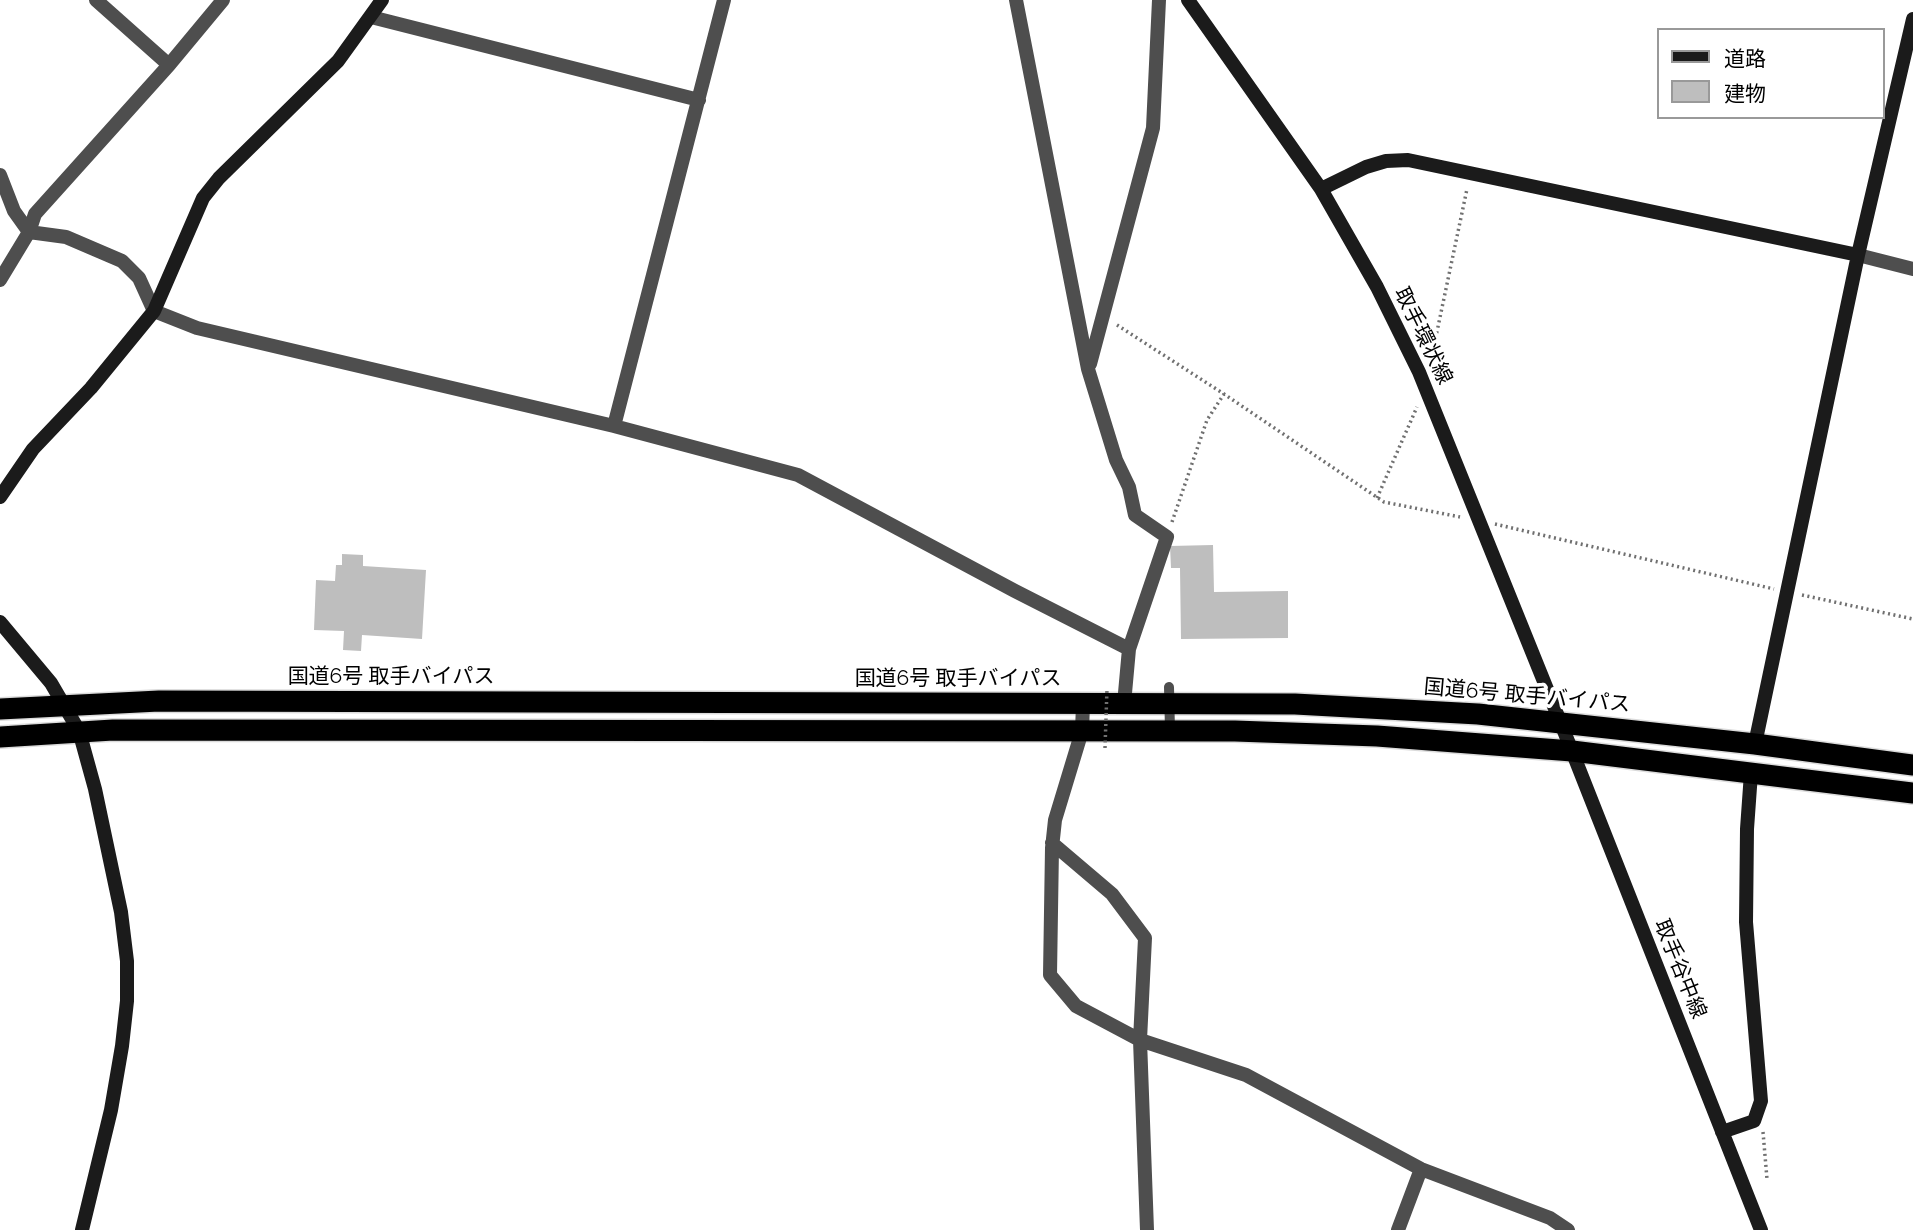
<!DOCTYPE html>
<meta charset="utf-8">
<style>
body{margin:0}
#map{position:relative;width:1913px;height:1230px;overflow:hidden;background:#fff;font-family:Raleway,"Noto Sans JP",sans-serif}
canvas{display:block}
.legend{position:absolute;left:1657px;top:28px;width:228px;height:91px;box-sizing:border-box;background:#fff;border:2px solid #999;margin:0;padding:9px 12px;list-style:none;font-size:21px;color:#000}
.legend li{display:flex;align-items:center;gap:14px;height:35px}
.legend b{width:35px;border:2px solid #999}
</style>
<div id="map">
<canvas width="1913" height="1230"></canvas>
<ul class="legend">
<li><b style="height:9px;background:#1b1b1b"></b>道路</li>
<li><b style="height:19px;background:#bebebe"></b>建物</li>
</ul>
</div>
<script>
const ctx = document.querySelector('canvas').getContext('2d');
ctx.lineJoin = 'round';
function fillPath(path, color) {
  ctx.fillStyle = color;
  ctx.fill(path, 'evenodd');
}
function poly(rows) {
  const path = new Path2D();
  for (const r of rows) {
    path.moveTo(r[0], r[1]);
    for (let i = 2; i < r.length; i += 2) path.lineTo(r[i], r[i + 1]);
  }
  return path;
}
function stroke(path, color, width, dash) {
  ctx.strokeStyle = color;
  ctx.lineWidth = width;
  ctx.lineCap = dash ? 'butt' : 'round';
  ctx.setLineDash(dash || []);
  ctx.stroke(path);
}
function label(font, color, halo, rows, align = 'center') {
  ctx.font = font + ' Raleway,"Noto Sans JP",sans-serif';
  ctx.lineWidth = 7;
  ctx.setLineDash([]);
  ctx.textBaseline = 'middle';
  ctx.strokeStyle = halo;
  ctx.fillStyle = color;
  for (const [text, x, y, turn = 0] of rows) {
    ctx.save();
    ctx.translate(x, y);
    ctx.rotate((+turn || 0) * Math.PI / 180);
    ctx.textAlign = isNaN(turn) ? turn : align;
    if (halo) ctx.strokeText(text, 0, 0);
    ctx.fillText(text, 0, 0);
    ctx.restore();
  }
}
fillPath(poly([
 [1213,545,1214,592,1288,591,1288,638,1181,639,1180,568,1171,568,1170,546],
 [342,554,363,555,363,566,426,570,422,639,362,635,361,651,343,650,344,631,314,630,316,580,335,581,336,565,342,565]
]), '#bebebe');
const highway = poly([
 [0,709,159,701,1295,704,1478,714,1561,723,1755,744,1913,765],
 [0,737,113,730,1235,731,1377,736,1572,751,1913,793]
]);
stroke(highway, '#dbdbdb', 24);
stroke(poly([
 [1117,325,1224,394,1384,502,1460,517],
 [1431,360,1467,189],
 [1377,498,1417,407],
 [1172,522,1207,420,1224,394],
 [1495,524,1774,589],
 [1802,595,1913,619],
 [1763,1132,1767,1179]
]), '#707070', 3.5, [2, 3.5]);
stroke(poly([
 [1169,687,1170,731]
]), '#4e4e4e', 10);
stroke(poly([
 [96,0,169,65],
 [1016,0,1088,369,1116,460,1129,487,1135,515,1167,537,1129,649,1124,704],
 [371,17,699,100],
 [0,175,14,211,29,232,66,237,122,261,139,278,154,311,197,328,614,426,798,475,1015,591,1129,649],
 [1858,255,1913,269],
 [0,280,29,232,35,214,169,65,223,0],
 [1090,364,1153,128,1159,0],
 [614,426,724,0],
 [1052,843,1112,894,1145,938,1140,1040,1076,1006,1050,975,1052,848,1055,820,1082,731,1083,704],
 [1147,1230,1140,1040,1246,1075,1421,1169,1550,1218,1568,1230],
 [1398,1230,1421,1169]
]), '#4e4e4e', 14);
stroke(poly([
 [1188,0,1321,189,1377,287,1419,372,1572,751,1761,1230],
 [1321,189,1366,167,1386,161,1408,160,1858,255],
 [0,497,33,449,91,388,154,311,203,198,219,178,338,61,382,0],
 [0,622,51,683,79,731,95,789,121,912,127,961,127,1001,122,1046,111,1110,82,1230],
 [1755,744,1858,255,1913,19],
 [1722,1132,1754,1121,1761,1101,1746,922,1747,829,1751,773]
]), '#1b1b1b', 14);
stroke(highway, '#000', 21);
stroke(poly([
 [1105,748,1107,689]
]), '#707070', 3.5, [2, 3.5]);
label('21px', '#000', '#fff', [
 ["取手環状線",1423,336,64],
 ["国道6号 取手バイパス",391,677],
 ["国道6号 取手バイパス",958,679],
 ["国道6号 取手バイパス",1527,696,5],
 ["取手谷中線",1680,969,68]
]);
</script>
